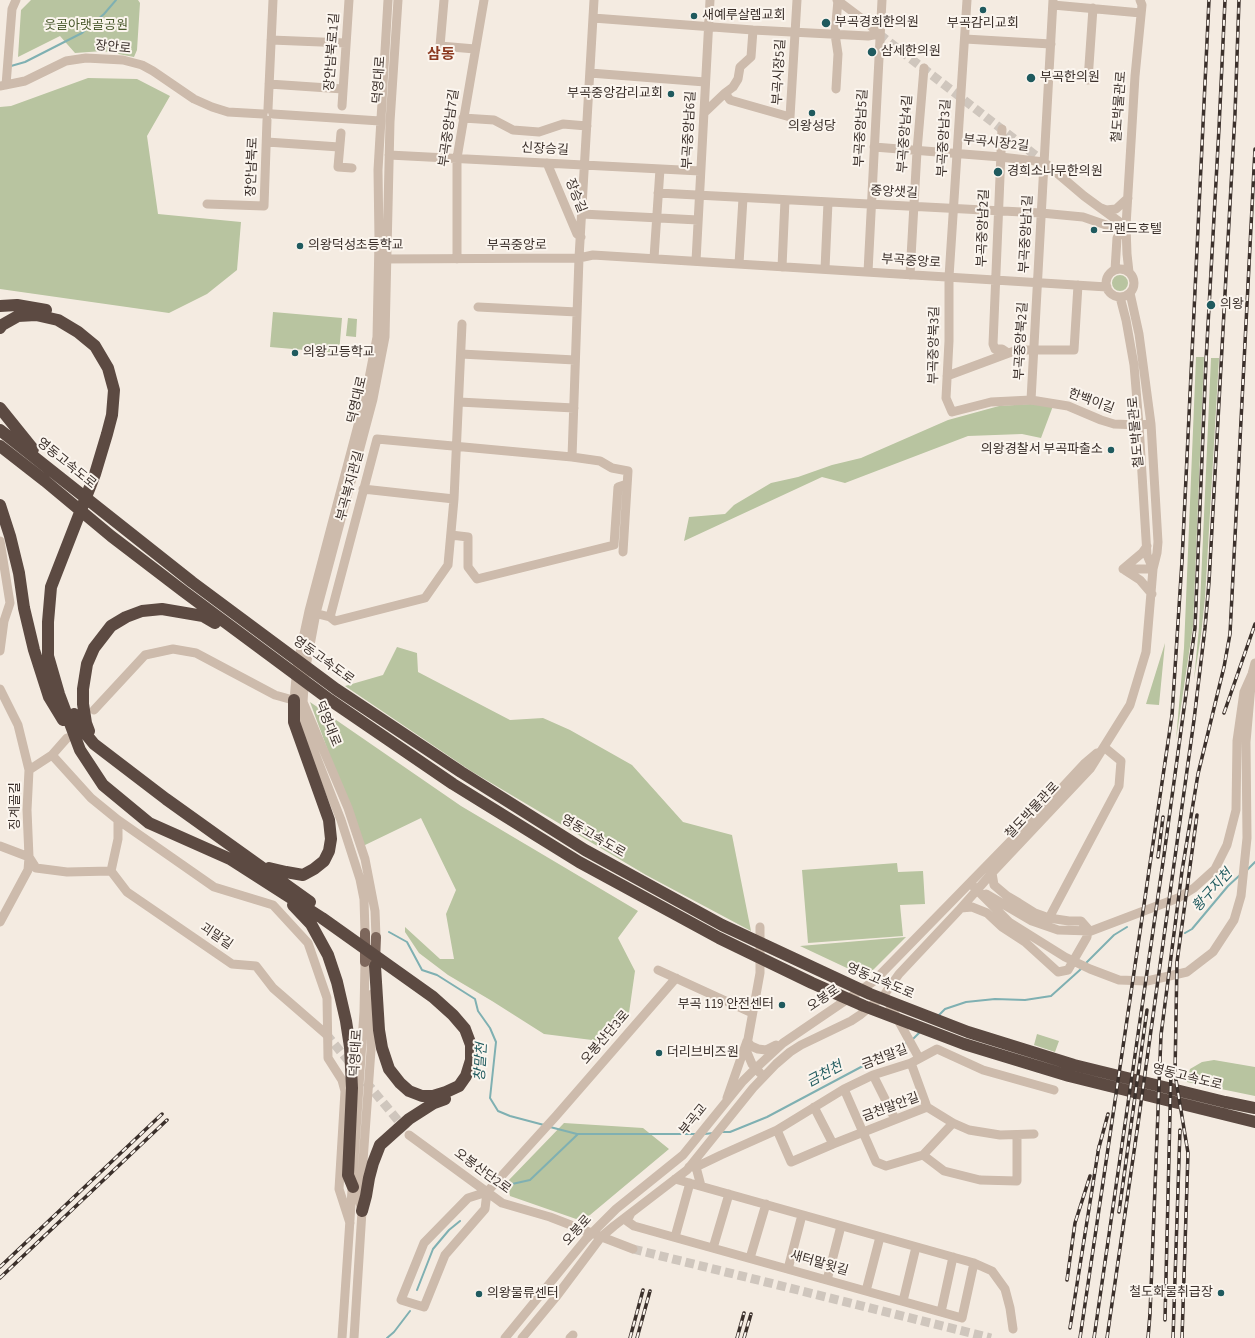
<!DOCTYPE html>
<meta charset="utf-8">
<style>
body{margin:0}
canvas{display:block;background:#f4ebe1}
</style>
<canvas width="1255" height="1338"></canvas>
<script>
const ctx = document.querySelector('canvas').getContext('2d');
ctx.lineJoin = 'round';
function fillPath(path, color) {
  ctx.fillStyle = color;
  ctx.fill(path, 'evenodd');
}
function poly(rows) {
  const path = new Path2D();
  for (const r of rows) {
    if (r.length === 3) {
      path.moveTo(r[0] + r[2], r[1]);
      path.arc(r[0], r[1], r[2], 0, 2 * Math.PI);
      continue;
    }
    path.moveTo(r[0], r[1]);
    for (let i = 2; i < r.length; i += 2) path.lineTo(r[i], r[i + 1]);
  }
  return path;
}
function stroke(path, color, width, dash) {
  ctx.strokeStyle = color;
  ctx.lineWidth = width;
  ctx.lineCap = dash ? 'butt' : 'round';
  ctx.setLineDash(dash || []);
  ctx.stroke(path);
}
function label(font, color, halo, rows, align = 'center') {
  ctx.font = font + ' "Source Sans 3","Noto Sans KR",sans-serif';
  ctx.lineWidth = 4;
  ctx.setLineDash([]);
  ctx.textBaseline = 'middle';
  ctx.strokeStyle = halo;
  ctx.fillStyle = color;
  for (const [text, x, y, turn = 0] of rows) {
    ctx.save();
    ctx.translate(x, y);
    ctx.rotate((+turn || 0) * Math.PI / 180);
    ctx.textAlign = isNaN(turn) ? turn : align;
    if (halo) ctx.strokeText(text, 0, 0);
    ctx.fillText(text, 0, 0);
    ctx.restore();
  }
}
fillPath(poly([
 [31,0,138,0,140,3,137,50,134,57,103,51,75,53,60,36,18,57,21,10],
 [88,78,137,79,170,96,147,136,158,214,241,222,237,270,207,294,169,313,0,289,0,107,11,106],
 [1120,283,8],
 [273,312,342,318,339,353,270,347],
 [348,318,357,319,356,337,346,336],
 [1196,357,1204,357,1193,626,1176,740,1184,648],
 [1211,358,1219,358,1205,598,1201,635,1194,680,1199,627],
 [1030,404,1053,406,1041,438,1022,434,968,436,845,483,822,477,684,541,689,517,725,514,734,505,771,483,798,477,832,465,861,458,948,420,999,406],
 [1165,643,1159,705,1146,704],
 [397,647,417,653,418,672,510,720,543,718,570,730,632,765,683,822,732,835,751,931,646,875,471,771,345,686,383,675],
 [310,702,461,806,638,911,618,938,635,971,629,1013,608,1042,544,1034,492,1001,448,975,419,953,405,932,405,927,440,959,454,959,446,914,456,890,421,818,363,846],
 [897,863,898,872,923,871,925,904,900,905,903,936,808,943,802,870],
 [906,937,866,977,800,946],
 [1037,1034,1059,1041,1055,1052,1034,1045],
 [1214,1060,1255,1067,1255,1096,1187,1082,1190,1069,1202,1062],
 [564,1123,643,1128,669,1149,590,1215,579,1220,510,1196,507,1182]
]), '#b8c4a0');
stroke(poly([
 [11,66,25,62,82,33,104,14,116,0],
 [1247,870,1255,862],
 [389,932,407,942,422,970,437,975,475,999,478,1011,490,1028,496,1042,490,1098,498,1111,510,1116,544,1125],
 [1185,933,1192,929,1228,886,1240,875],
 [1085,964,1114,935,1127,927],
 [938,1016,945,1009,966,1002,995,999,1025,1000,1051,996,1081,969],
 [912,1040,920,1032],
 [550,1127,577,1134],
 [722,1132,730,1132,767,1117,908,1042],
 [704,1134,714,1133],
 [512,1184,530,1180,578,1134,696,1134],
 [417,1290,433,1249,449,1230,460,1221],
 [387,1338,394,1332,410,1311]
]), '#7fb0b2', 2);
stroke(poly([
 [879,34,1044,162],
 [326,1034,351,1064],
 [366,1082,406,1130],
 [633,1249,991,1338]
]), '#cfc6bd', 9, [9, 4.5]);
stroke(poly([
 [444,0,440,46,475,49],
 [837,0,869,24,879,34],
 [967,0,949,277,949,341,946,398,952,412,991,402,1031,400,1068,406,1101,420,1114,424,1139,425,1151,424],
 [1053,5,1141,13],
 [593,18,753,30,868,36,879,34],
 [965,39,1051,44],
 [271,40,346,43],
 [590,73,705,82],
 [1088,80,1093,8],
 [269,84,343,89],
 [6,85,12,9,16,0],
 [0,86,25,81,66,61,86,58,123,60,142,65,153,71,194,99,212,107,228,112,263,114],
 [836,89,838,54,835,34,838,0],
 [725,93,733,87,738,79,740,67,751,57,753,30],
 [342,106,349,0],
 [268,109,273,0],
 [704,113,725,93,730,100,790,117,797,0],
 [273,114,380,121],
 [463,118,494,120,513,130,539,132,563,124,587,126],
 [1002,129,993,344,995,349,1002,349,1008,353],
 [341,133,338,167,352,168],
 [267,142,339,147],
 [874,147,1001,157,1044,162],
 [389,155,700,171],
 [1044,162,1084,196,1125,226],
 [547,163,577,234,581,237],
 [658,193,1041,213,1083,217,1109,226,1126,226],
 [207,204,264,206,267,120],
 [1101,208,1106,210,1116,209,1128,198],
 [582,214,698,220],
 [654,258,660,169],
 [382,259,579,258,593,255,1107,287],
 [457,259,457,158,484,0],
 [696,261,710,0],
 [739,264,743,198],
 [782,267,785,200],
 [825,269,828,202],
 [1120,283,14],
 [1115,270,1117,238,1126,226],
 [868,272,882,0],
 [1129,272,1127,254,1126,226,1135,76,1142,5,1140,0],
 [910,275,917,151,924,68],
 [1120,297,1126,320,1134,365,1139,425,1147,555,1153,569],
 [478,307,577,312],
 [461,354,575,360],
 [947,376,1017,350,1074,350,1078,285],
 [1031,400,1053,0],
 [459,402,574,408],
 [572,457,579,258,594,0],
 [363,489,454,499],
 [451,535,468,537,468,567,477,579,614,545,618,487,627,484],
 [0,541,10,603,4,621,0,651],
 [1147,546,1142,553,1123,569,1140,580,1152,594],
 [1123,569,1153,569],
 [310,612,330,617,335,621,425,598,448,565,454,499,462,324],
 [330,617,377,439,572,457,600,461,612,468,628,471,623,552],
 [0,689,18,725,29,770,27,810,29,857,28,870,0,922],
 [94,710,145,655,173,649,196,653,275,695,300,702],
 [52,755,91,798,118,820,214,887,273,905,308,943,327,998,328,1058,342,1080,345,1091,339,1189,350,1223],
 [29,770,52,755,67,738],
 [118,820,118,839,111,871,127,892,232,964,256,966,273,988,326,1034],
 [0,846,29,857,36,868,67,872,111,871],
 [973,886,1009,922,1065,957,1090,969,1119,980,1147,981,1187,972,1213,952,1234,920,1241,896,1247,838,1246,742,1252,674],
 [986,894,1032,921,1058,930,1091,931,1178,898,1194,888,1215,869,1227,845,1236,810,1237,741,1244,692,1252,674,1255,663],
 [961,908,972,907,987,913,1002,927,1025,942,1058,972,1068,970,1087,937,1088,929,1081,921,1069,921,1049,918,1035,913,1019,903,1007,896,994,885,992,873],
 [1049,918,1119,786,1121,761,1104,747],
 [760,927,760,973,746,1050,752,1064,760,1073],
 [365,933,364,899,360,879,341,820,294,700,297,667,309,611,365,399,377,337,379,240,378,170,388,0],
 [376,937,375,911,365,859,348,808,303,702,305,672,316,613,373,399,385,337,390,122,398,0],
 [658,970,752,1013],
 [886,998,919,1058],
 [911,1063,927,1107],
 [873,1075,895,1119],
 [844,1089,876,1162,886,1166,923,1155,953,1123],
 [727,1098,747,1041,751,1046,758,1049,766,1050,776,1045],
 [814,1107,833,1144],
 [777,1130,791,1162,833,1144,927,1107,953,1123,969,1130,1000,1135,1034,1134],
 [409,1135,502,1203,550,1217,633,1249],
 [923,1155,944,1171,980,1180,1017,1181,1017,1135],
 [689,1167,696,1167,721,1155,777,1130,844,1089,873,1075,911,1063,937,1049,983,1070,1054,1090],
 [696,1167,701,1186],
 [675,1179,974,1263,992,1271,1005,1289,1010,1308,1013,1329],
 [487,1192,485,1209,445,1255,424,1307,401,1300,424,1243,468,1198,487,1192],
 [487,1192,556,1116,676,978],
 [631,1213,627,1221,634,1226,962,1318,974,1263],
 [675,1237,690,1183],
 [713,1248,729,1194],
 [750,1258,766,1204],
 [788,1269,802,1215],
 [827,1280,841,1226],
 [866,1291,880,1237],
 [903,1301,916,1247],
 [941,1312,953,1257],
 [342,1338,364,1012,365,962],
 [354,1338,362,1211,360,1203,371,1050,372,994],
 [505,1338,586,1239,616,1209,683,1155,743,1081,756,1068,783,1043,874,981,1044,807,1084,764,1097,753],
 [522,1338,556,1297,601,1237,614,1226,687,1170,753,1088,776,1064,790,1052,801,1045,851,1021,860,1015,884,995,899,974,961,908,992,873,1090,769,1130,705,1146,652,1153,569,1157,553,1158,542,1151,424,1139,334,1130,293],
 [570,1338,573,1335]
]), '#cdbbac', 9);
stroke(poly([
 [365,962,365,933],
 [375,962,376,937]
]), '#7d675c', 10);
stroke(poly([
 [0,306,17,305,46,310],
 [0,328,2,325,18,316,36,315,58,320,78,332,95,346,108,368,114,390,112,415,107,434,95,474,51,587,48,622,48,656,59,694,80,750,103,785,149,823,230,859,322,918,433,997,453,1015,465,1029,471,1045,471,1060,466,1076,459,1086,446,1092,433,1096,422,1096,409,1091,400,1083,389,1069,382,1048,379,1030,375,966],
 [0,408,33,449],
 [0,430,192,582,336,689,461,772,585,850,722,925,870,994,968,1032,1074,1065,1225,1102,1255,1108],
 [0,446,45,481,111,536,183,591,330,700,453,784,579,862,719,938,812,983,864,1006,964,1044,1069,1076,1255,1122],
 [0,505,10,536,19,573,24,608,34,650,49,697,63,720],
 [74,714,81,728,94,744,166,799,310,902],
 [89,731,86,723,83,704,83,689,87,664,94,648,111,626,126,617,142,611,162,609,203,616,215,623],
 [269,868,286,872,303,875,314,869,324,861,329,851,331,839,329,820,294,722,294,700],
 [293,905,311,924,328,955,337,982,346,1021,350,1047,352,1088,348,1175,353,1187],
 [362,1211,366,1196,369,1178,373,1163,380,1145,409,1119,434,1103,445,1099]
]), '#5c4a42', 12);
const rail = poly([
 [1224,713,1255,624],
 [1158,857,1163,817],
 [1098,1151,1108,1114],
 [1119,1212,1147,1010],
 [0,1267,162,1114],
 [0,1278,167,1120],
 [1067,1280,1075,1223,1090,1176],
 [1165,1320,1171,1072],
 [1070,1328,1099,1146],
 [630,1338,643,1290],
 [637,1338,650,1291],
 [737,1338,744,1313],
 [744,1338,751,1314],
 [1080,1338,1172,715,1182,561,1209,0],
 [1094,1338,1164,855,1195,628,1206,361,1219,128,1225,0],
 [1107,1338,1138,1124,1194,720,1205,628,1209,582,1235,114,1239,0],
 [1148,1338,1150,1314,1161,1035,1182,871,1198,774,1224,667,1230,634,1255,149],
 [1173,1338,1180,1130],
 [1182,1338,1188,1153,1175,1074,1177,962,1197,815]
]);
stroke(rail, '#3b302b', 3.5);
stroke(rail, '#fbf5ee', 2, [6]);
for (const [x, y, r, color] of [
 [983,10,4,"#1f5a5e"],
 [694,16,4,"#1f5a5e"],
 [826,23,5,"#1f5a5e"],
 [872,52,5,"#1f5a5e"],
 [1031,78,5,"#1f5a5e"],
 [671,94,4,"#1f5a5e"],
 [812,113,4,"#1f5a5e"],
 [998,172,5,"#1f5a5e"],
 [1094,230,4,"#1f5a5e"],
 [300,246,4,"#1f5a5e"],
 [1211,305,5,"#1f5a5e"],
 [295,353,4,"#1f5a5e"],
 [1111,450,4,"#1f5a5e"],
 [782,1005,4,"#1f5a5e"],
 [659,1053,4,"#1f5a5e"],
 [1221,1293,4,"#1f5a5e"],
 [479,1294,4,"#1f5a5e"]
]) {
  const dot = new Path2D();
  dot.arc(x, y, r, 0, 2 * Math.PI);
  ctx.fillStyle = color;
  ctx.fill(dot);
  stroke(dot, '#fbf5ee', 1.5);
}
label('13px', '#3b302b', '#fbf5ee', [
 ["새예루살렘교회",702,16],
 ["부곡경희한의원",835,23],
 ["부곡감리교회",983,24,"center"],
 ["삼세한의원",881,52],
 ["부곡한의원",1040,78],
 ["부곡중앙감리교회",663,94,"right"],
 ["의왕성당",812,127,"center"],
 ["경희소나무한의원",1007,172],
 ["그랜드호텔",1102,230],
 ["의왕덕성초등학교",308,246],
 ["의왕",1220,305],
 ["의왕고등학교",303,353],
 ["의왕경찰서 부곡파출소",1103,450,"right"],
 ["부곡 119 안전센터",774,1005,"right"],
 ["더리브비즈원",667,1053],
 ["철도화물취급장",1213,1293,"right"],
 ["의왕물류센터",487,1294]
], 'left');
label('13px', '#4a5a2e', '#fbf5ee', [
 ["웃골아랫골공원",86,26]
]);
label('13px', '#3b302b', '#fbf5ee', [
 ["장안로",113,48,6],
 ["장안남북로1길",333,52,-86],
 ["부곡시장5길",780,72,-87],
 ["덕영대로",380,80,-86],
 ["철도박물관로",1120,107,-86],
 ["부곡중앙남7길",450,128,-82],
 ["부곡중앙남5길",862,128,-87],
 ["부곡중앙남6길",690,130,-87],
 ["부곡중앙남4길",906,134,-86],
 ["부곡중앙남3길",945,138,-87],
 ["부곡시장2길",996,144,6],
 ["신장승길",545,150,3],
 ["장안남북로",253,167,-88],
 ["중앙샛길",894,193,3],
 ["장승길",575,196,68],
 ["부곡중앙남2길",984,228,-88],
 ["부곡중앙남1길",1027,234,-87],
 ["부곡중앙로",517,246],
 ["부곡중앙로",911,262,4],
 ["부곡중앙북2길",1022,341,-87],
 ["부곡중앙북3길",935,345,-89],
 ["덕영대로",358,400,-77],
 ["한백이길",1091,402,20],
 ["철도박물관로",1137,432,-95],
 ["영동고속도로",66,464,39],
 ["부곡복지관길",351,486,-75],
 ["영동고속도로",323,661,36],
 ["덕영대로",327,724,68],
 ["징계골길",16,806,-90],
 ["철도박물관로",1033,811,-47],
 ["영동고속도로",593,837,30],
 ["괴말길",216,937,34],
 ["영동고속도로",880,982,23],
 ["오봉로",824,999,-34],
 ["오봉산단3로",606,1038,-49],
 ["덕영대로",357,1053,-87],
 ["금천말길",885,1058,-21],
 ["영동고속도로",1187,1078,14],
 ["금천말안길",891,1108,-20],
 ["부곡교",694,1120,-51],
 ["오봉산단2로",482,1172,36],
 ["오봉로",578,1231,-48],
 ["새터말윗길",819,1264,16]
]);
label('italic 14px', '#1f5a5e', '#fbf5ee', [
 ["황구지천",1213,891,-48],
 ["창말천",482,1062,-87],
 ["금천천",825,1075,-28]
]);
label('bold 15px', '#8c3b22', '#fbf5ee', [
 ["삼동",441,56]
]);
</script>
